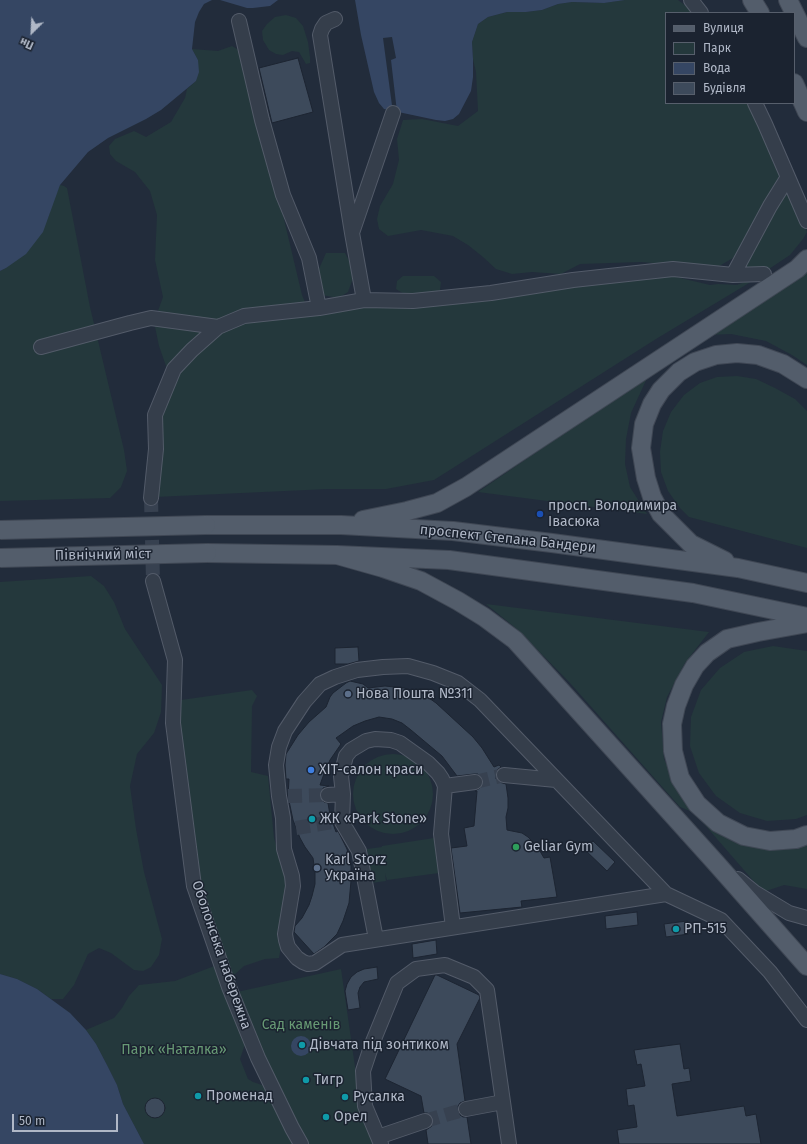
<!DOCTYPE html>
<meta charset="utf-8">
<style>
body{margin:0}
#map{position:relative;width:807px;height:1144px;overflow:hidden;background:#222c3b;font-family:"Fira Sans",sans-serif}
canvas{display:block}
.legend{position:absolute;left:665px;top:12px;width:130px;height:92px;box-sizing:border-box;background:#1b2330;border:1px solid #575f6c;margin:0;padding:5px 7px;list-style:none;font-size:12px;color:#b0b8c7}
.legend li{display:flex;align-items:center;gap:8px;height:20px}
.legend b{width:20px;border:1px solid #575f6c}
.north{position:absolute;left:12px;top:12px;width:40px;height:40px;-webkit-text-stroke:3px #1b2330;paint-order:stroke;rotate:204deg;font-size:11px;font-weight:700;line-height:16px;text-align:center;color:#b0b8c7}
.north::after{content:'';display:block;margin:auto;width:14px;height:18px;background:#b0b8c7;clip-path:polygon(50% 0,100% 100%,50% 72%,0 100%)}
.scale{position:absolute;left:12px;top:1114px;width:106px;height:18px;box-sizing:border-box;border:2px solid #b0b8c7;border-top:0;padding-left:5px;font-size:12px;line-height:14px;white-space:nowrap;color:#b0b8c7;-webkit-text-stroke:3px #1b2330;paint-order:stroke}
</style>
<div id="map">
<canvas width="807" height="1144"></canvas>
<ul class="legend">
<li><b style="height:5px;background:#535d6b"></b>Вулиця</li>
<li><b style="height:11px;background:#24383c"></b>Парк</li>
<li><b style="height:11px;background:#354663"></b>Вода</li>
<li><b style="height:11px;background:#3d4a5b"></b>Будівля</li>
</ul>
<div class="north">Пн</div>
<div class="scale">50 m</div>
</div>
<script>
const ctx = document.querySelector('canvas').getContext('2d');
ctx.lineJoin = 'round';
function fillPath(path, color) {
  ctx.fillStyle = color;
  ctx.fill(path, 'evenodd');
}
function poly(rows) {
  const path = new Path2D();
  for (const r of rows) {
    if (r.length === 3) {
      path.moveTo(r[0] + r[2], r[1]);
      path.arc(r[0], r[1], r[2], 0, 2 * Math.PI);
      continue;
    }
    path.moveTo(r[0], r[1]);
    for (let i = 2; i < r.length; i += 2) path.lineTo(r[i], r[i + 1]);
  }
  return path;
}
function stroke(path, color, width, dash) {
  ctx.strokeStyle = color;
  ctx.lineWidth = width;
  ctx.lineCap = dash ? 'butt' : 'round';
  ctx.setLineDash(dash || []);
  ctx.stroke(path);
}
function label(font, color, halo, rows, align = 'center') {
  ctx.font = font + ' "Fira Sans",sans-serif';
  ctx.lineWidth = 3;
  ctx.setLineDash([]);
  ctx.textBaseline = 'middle';
  ctx.strokeStyle = halo;
  ctx.fillStyle = color;
  for (const [text, x, y, turn = 0] of rows) {
    ctx.save();
    ctx.translate(x, y);
    ctx.rotate((+turn || 0) * Math.PI / 180);
    ctx.textAlign = isNaN(turn) ? turn : align;
    if (halo) ctx.strokeText(text, 0, 0);
    ctx.fillText(text, 0, 0);
    ctx.restore();
  }
}
fillPath(poly([
 [625,0,678,0,690,9,693,13,666,13,666,103,751,103,781,170,777,184,738,255,716,268,641,262,580,264,561,274,532,272,512,274,496,269,483,257,468,245,453,236,421,230,388,236,379,229,377,219,380,206,393,184,399,160,397,139,403,120,422,119,458,126,478,111,476,72,473,59,472,42,478,24,488,17,507,12,526,12,542,10,558,4,572,2,604,3],
 [286,15,296,18,303,26,308,42,310,57,310,63,306,64,299,52,292,51,283,55,276,54,269,50,263,40,262,31,267,24,275,17],
 [232,46,242,52,282,211,302,295,309,312,364,303,500,295,672,276,710,285,718,284,737,285,764,274,656,339,434,480,386,489,328,489,155,497,161,419,173,377,166,366,159,346,154,322,163,297,155,260,157,215,150,191,135,172,116,161,110,154,109,146,115,139,134,131,146,137,171,122,185,98,187,89,196,81,198,60,192,49,218,51],
 [60,185,64,186,67,188,90,307,124,450,127,471,121,487,110,498,0,501,0,271,6,268,48,218,53,200],
 [789,189,807,232,803,239,790,255,766,271,745,268,745,260,781,196],
 [326,253,345,253,354,270,353,278,348,292,338,298,322,295,318,271],
 [807,269,807,365,792,355,766,341,731,334,707,335],
 [403,276,434,276,441,282,440,290,430,296,406,295,396,289,397,281],
 [648,376,631,413,626,439,625,464,630,487,647,514,478,492],
 [737,376,756,379,775,388,795,399,807,411,807,548,689,517,680,508,668,491,661,472,660,452,663,431,671,412,684,395,700,383,717,377],
 [91,576,104,586,114,602,125,629,162,685,161,712,154,733,137,754,130,786,136,829,144,872,162,939,159,955,151,967,143,971,134,970,111,953,99,948,88,954,74,985,63,999,51,999,37,989,17,979,0,974,0,582],
 [486,604,709,632,685,663,667,697,661,722,664,759,679,790,686,802,690,811,680,807,570,683,518,630],
 [773,646,807,651,807,815,796,819,767,821,740,813,716,796,699,773,690,746,691,717,701,690,720,668,744,652],
 [252,690,257,696,252,706,251,772,268,776,274,838,282,866,291,887,279,958,265,959,244,966,233,976,197,885,175,719,181,700],
 [393,794,40],
 [698,817,728,836,807,842,807,889,784,885,763,892],
 [434,838,439,873,387,880,385,873,386,881,371,883,367,849,382,847,382,846],
 [217,965,248,1041,244,1047,240,1059,248,1079,253,1082,268,1087,299,1144,144,1144,123,1104,117,1085,107,1065,96,1044,86,1030,114,1018,122,1008,129,996,139,985,175,981],
 [341,969,357,1081,363,1117,375,1144,309,1144,290,1113,266,1062,237,992]
]), '#24383c');
fillPath(poly([
 [0,0,212,0,204,4,199,12,195,22,192,49,198,60,199,72,196,81,161,110,146,119,108,138,88,152,60,185,43,232,26,254,6,268,0,271],
 [220,0,278,0,270,6,253,8,247,8],
 [355,0,625,0,604,3,572,2,558,4,542,10,526,12,507,12,488,17,478,24,472,42,473,59,473,77,471,91,459,114,453,119,445,121,436,120,384,109,379,103,374,92,361,35],
 [0,974,17,979,37,989,70,1013,86,1030,96,1044,107,1065,117,1085,123,1104,144,1144,0,1144],
 [301,1046,10]
]), '#354663');
fillPath(poly([
 [392,37,396,58,391,60,397,112,393,113,383,38]
]), '#222c3b');
const building = poly([
 [298,58,313,112,272,123,259,68,298,58],
 [358,647,359,661,348,664,335,664,335,648,358,647],
 [350,681,363,684,368,688,385,686,404,688,422,693,436,703,473,737,482,748,494,767,499,765,501,767,497,770,496,775,496,779,499,782,506,784,508,798,508,808,506,817,507,830,522,833,528,837,537,846,544,858,550,857,557,897,521,901,522,907,460,913,451,848,467,846,464,828,474,826,477,791,475,791,480,788,483,785,483,780,481,777,478,774,474,774,457,776,442,756,411,730,402,723,392,719,379,717,365,721,353,726,336,738,341,744,330,760,325,771,320,785,329,786,323,788,320,792,320,796,321,799,324,802,328,803,330,815,336,832,338,831,347,849,351,866,351,881,349,903,343,921,337,934,324,947,314,954,294,932,295,926,302,918,309,905,312,896,315,884,315,872,313,858,305,847,300,838,293,820,288,796,289,779,286,779,285,765,286,754,298,735,309,722,326,707,330,697,333,693,346,683,350,681],
 [593,841,615,862,607,871,584,849,593,841],
 [637,912,638,925,606,929,605,916,637,912],
 [687,921,689,934,666,937,664,924,687,921],
 [436,940,437,954,413,958,412,944,436,940],
 [377,967,378,979,364,982,360,987,358,993,360,1008,348,1010,345,991,347,984,351,977,357,972,364,969,377,967],
 [435,975,437,975,479,995,480,998,457,1044,465,1101,460,1103,458,1106,458,1110,460,1115,463,1117,467,1117,471,1144,428,1144,426,1130,432,1126,433,1123,433,1119,430,1114,427,1113,424,1113,421,1096,385,1079,435,975],
 [680,1044,684,1069,689,1068,691,1081,672,1084,677,1116,744,1106,746,1116,756,1114,761,1144,619,1144,617,1130,637,1127,634,1105,628,1106,626,1089,645,1086,641,1064,637,1065,634,1050,680,1044],
 [155,1108,10]
]);
fillPath(building, '#3d4a5b');
stroke(building, '#1d2532', 1);
stroke(poly([
 [151,498,153,581],
 [475,782,504,775],
 [288,796,328,795],
 [296,828,333,822],
 [425,1121,466,1109]
]), '#374150', 14, [14, 7]);
const minor = poly([
 [691,0,701,13],
 [335,19,326,23,322,29,320,35,352,233],
 [239,21,262,120,283,195,309,258,319,308],
 [755,103,765,124,807,221],
 [740,274,733,275,770,206,788,177],
 [364,300,352,233,393,113],
 [41,347,130,323,151,318,218,327],
 [151,498,156,449,155,415,174,369,192,350,218,327,244,316,319,308,364,300,413,301,491,293,573,280,673,269,733,275,764,274],
 [153,581,175,660,173,723,194,886,229,987,258,1058,292,1128,301,1144],
 [504,775,556,780],
 [445,786,441,834,453,927],
 [328,795,343,794],
 [738,879,754,892,789,913,807,918],
 [666,894,342,945,315,963,308,964,303,962,297,958,288,947,286,940,285,934,293,886,292,876,284,849,283,818,279,796,276,765,279,747,285,731,304,702,320,684,335,677,357,670,383,667,408,666,433,673,458,683,480,700,666,894,721,920,770,972,807,1020],
 [376,939,359,851,342,822,343,794,341,776,346,756,351,750,366,741,375,739,391,740,400,743,428,763,438,773,442,779,445,786,475,782],
 [466,1109,503,1102],
 [378,1137,425,1121],
 [381,1144,365,1106,363,1071,372,1044,397,983,416,969,445,965,474,977,487,990,509,1144]
]);
const major = poly([
 [752,0,760,13],
 [788,0,807,38],
 [794,83,807,112],
 [363,520,407,511,437,503,466,487,797,269,807,259],
 [206,525,341,525,453,531,552,543,738,568,807,583],
 [207,553,337,555,449,560,693,593,807,617],
 [337,555,383,568,421,581,458,601,484,617,515,640,715,862,807,966],
 [725,561,691,544,661,514,652,497,646,478,641,448,644,424,652,404,661,390,679,372,695,362,716,355,737,353,758,355,783,364,807,379],
 [807,623,758,632,727,639,707,653,695,666,684,685,676,706,672,724,673,751,680,778,697,804,718,823,744,836,770,841,796,839,807,835]
]);
stroke(minor, '#535b69', 16);
stroke(major, '#3f4754', 20);
stroke(minor, '#353e4b', 14);
stroke(major, '#535d6b', 18);
const majorBridge = poly([
 [0,530,206,525],
 [0,558,207,553]
]);
stroke(majorBridge, '#3f4754', 20, []);
stroke(majorBridge, '#535d6b', 18);
for (const [x, y, r, color] of [
 [540,514,4,"#1a4fb4"],
 [348,694,4,"#5c6f8a"],
 [311,770,4,"#3f7fe0"],
 [312,819,4,"#0f9aa8"],
 [516,847,4,"#2e9e5b"],
 [317,868,4,"#5c6f8a"],
 [676,929,4,"#0f9aa8"],
 [302,1045,4,"#0f9aa8"],
 [306,1080,4,"#0f9aa8"],
 [198,1096,4,"#0f9aa8"],
 [345,1097,4,"#0f9aa8"],
 [326,1117,4,"#0f9aa8"]
]) {
  const dot = new Path2D();
  dot.arc(x, y, r, 0, 2 * Math.PI);
  ctx.fillStyle = color;
  ctx.fill(dot);
  stroke(dot, '#1b2330', 1.5);
}
label('14px', '#b0b8c7', '#1b2330', [
 ["просп. Володимира",548,506],
 ["Івасюка",548,522],
 ["Нова Пошта №311",356,694],
 ["ХІТ-салон краси",319,770],
 ["ЖК «Park Stone»",320,819],
 ["Geliar Gym",524,847],
 ["Karl Storz",325,860],
 ["Україна",325,876],
 ["РП-515",684,929],
 ["Дівчата під зонтиком",310,1045],
 ["Тигр",314,1080],
 ["Променад",206,1096],
 ["Русалка",353,1097],
 ["Орел",334,1117]
], 'left');
label('14px', '#b0b8c7', '#1b2330', [
 ["проспект Степана Бандери",508,539,6],
 ["Північний міст",103,555,-1],
 ["Оболонська набережна",221,955,71]
]);
label('14px', '#679974', '#1b2330', [
 ["Сад каменів",301,1025],
 ["Парк «Наталка»",174,1050]
]);
</script>
